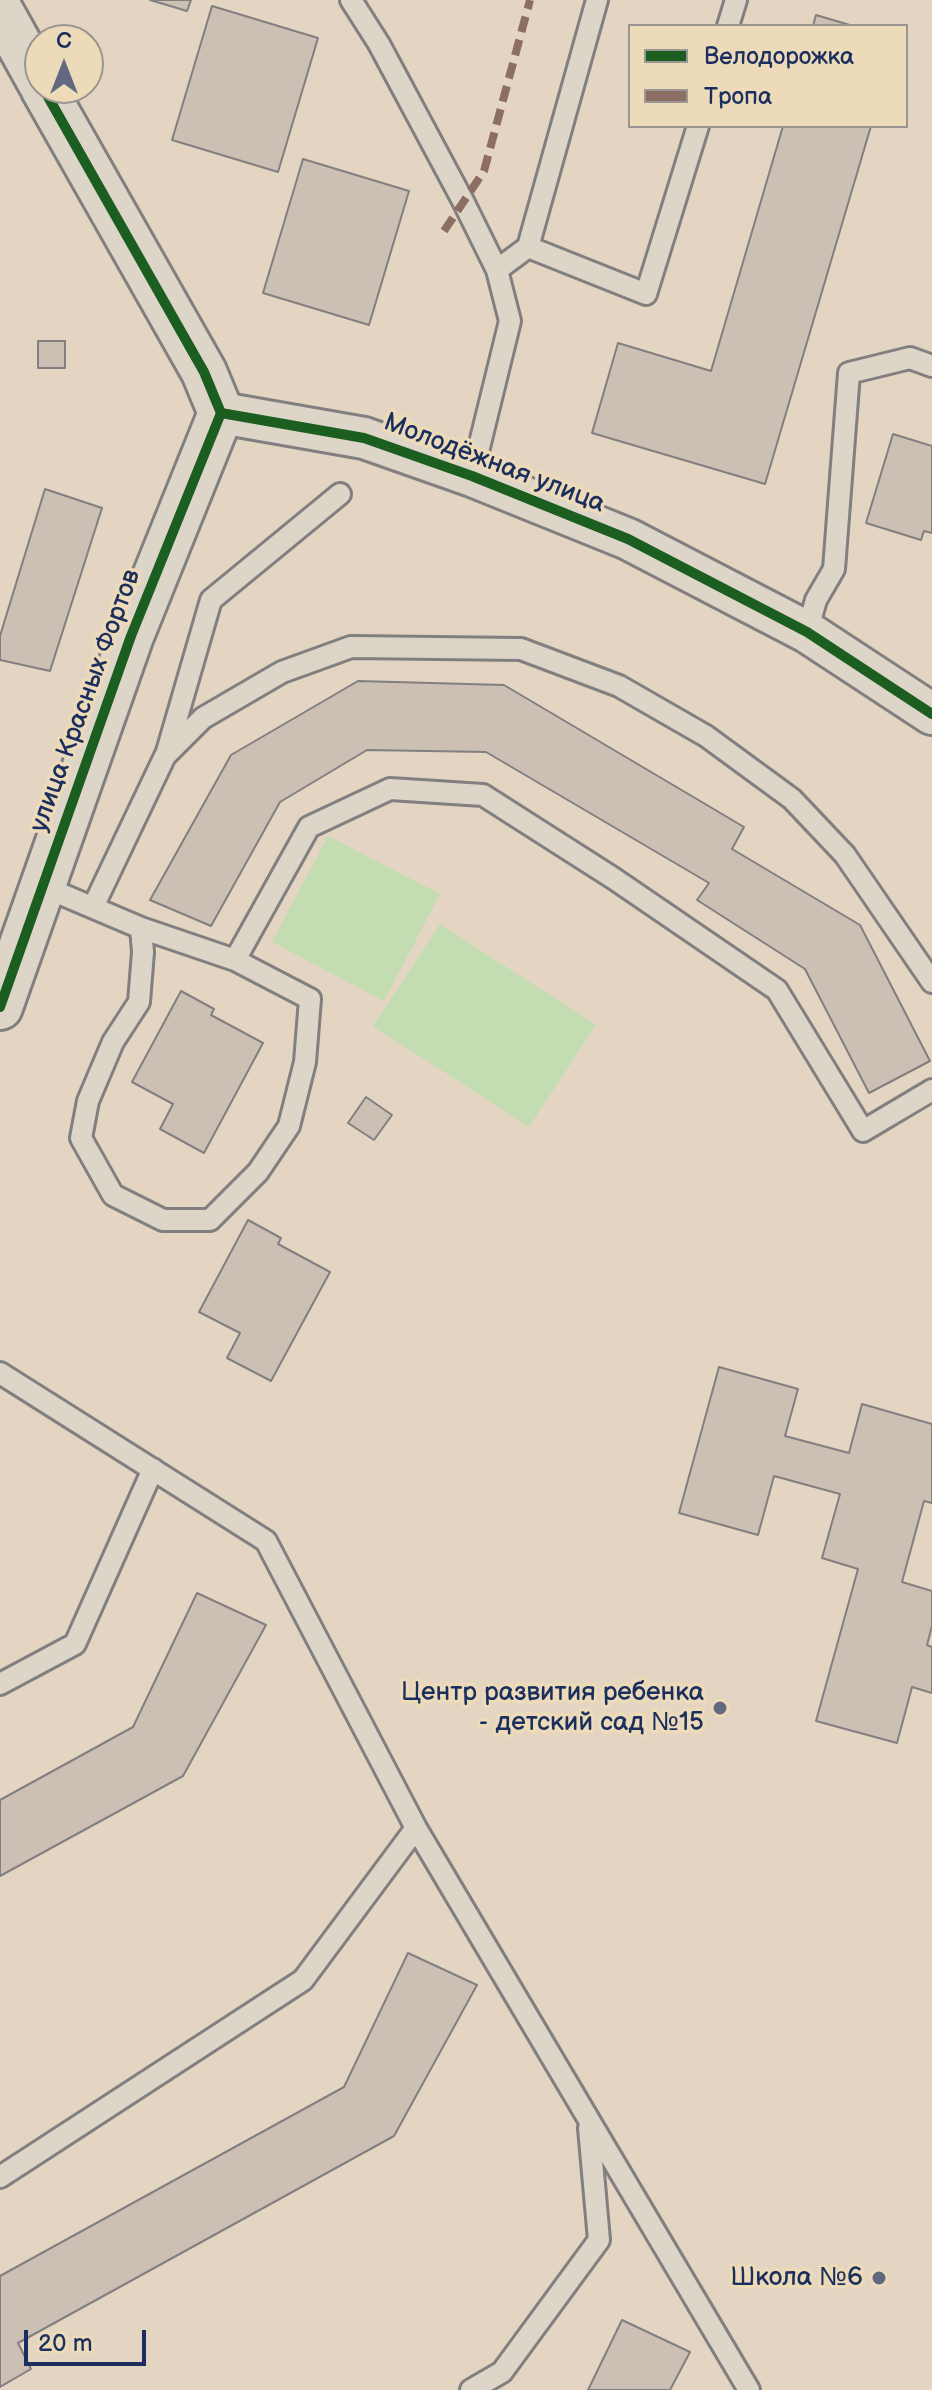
<!DOCTYPE html>
<meta charset="utf-8">
<style>
body{margin:0}
#map{position:relative;width:932px;height:2390px;overflow:hidden;background:#e3d5c2;font-family:"Balsamiq Sans",sans-serif}
canvas{display:block}
.legend{position:absolute;left:628px;top:24px;width:280px;height:104px;box-sizing:border-box;background:#eddab8;border:2px solid #999694;margin:0;padding:10px 14px;list-style:none;font-size:24px;color:#1b2f5e}
.legend li{display:flex;align-items:center;gap:16px;height:40px}
.legend b{width:40px;border:2px solid #999694}
.north{position:absolute;left:24px;top:24px;width:80px;height:80px;box-sizing:border-box;background:#eddab8;border:2px solid #999694;border-radius:50%;rotate:0deg;font-size:22px;font-weight:700;line-height:32px;text-align:center;color:#1b2f5e}
.north::after{content:'';display:block;margin:auto;width:28px;height:36px;background:#616981;clip-path:polygon(50% 0,100% 100%,50% 72%,0 100%)}
.scale{position:absolute;left:24px;top:2330px;width:122px;height:36px;box-sizing:border-box;border:4px solid #1b2f5e;border-top:0;padding-left:10px;font-size:24px;line-height:28px;white-space:nowrap;color:#1b2f5e;-webkit-text-stroke:6px #eddab8;paint-order:stroke}
</style>
<div id="map">
<canvas width="932" height="2390"></canvas>
<ul class="legend">
<li><b style="height:10px;background:#1b5e20"></b>Велодорожка</li>
<li><b style="height:10px;background:#8d6e63"></b>Тропа</li>
</ul>
<div class="north">С</div>
<div class="scale">20 m</div>
</div>
<script>
const ctx = document.querySelector('canvas').getContext('2d');
ctx.lineJoin = 'round';
function fillPath(path, color) {
  ctx.fillStyle = color;
  ctx.fill(path, 'evenodd');
}
function poly(rows) {
  const path = new Path2D();
  for (const r of rows) {
    path.moveTo(r[0], r[1]);
    for (let i = 2; i < r.length; i += 2) path.lineTo(r[i], r[i + 1]);
  }
  return path;
}
function stroke(path, color, width, dash) {
  ctx.strokeStyle = color;
  ctx.lineWidth = width;
  ctx.lineCap = dash ? 'butt' : 'round';
  ctx.setLineDash(dash || []);
  ctx.stroke(path);
}
function label(font, color, halo, rows, align = 'center') {
  ctx.font = font + ' "Balsamiq Sans",sans-serif';
  ctx.lineWidth = 7;
  ctx.setLineDash([]);
  ctx.textBaseline = 'middle';
  ctx.strokeStyle = halo;
  ctx.fillStyle = color;
  for (const [text, x, y, turn = 0] of rows) {
    ctx.save();
    ctx.translate(x, y);
    ctx.rotate((+turn || 0) * Math.PI / 180);
    ctx.textAlign = isNaN(turn) ? turn : align;
    if (halo) ctx.strokeText(text, 0, 0);
    ctx.fillText(text, 0, 0);
    ctx.restore();
  }
}
fillPath(poly([
 [328,836,440,894,384,1001,272,942],
 [440,924,596,1025,529,1127,373,1026]
]), '#c4dcb2');
const building = poly([
 [150,0,191,0,187,11,150,0],
 [212,6,318,38,278,172,172,140,212,6],
 [816,15,853,26,813,26,816,15],
 [783,126,871,126,765,484,592,433,618,343,711,371,783,126],
 [303,159,409,191,369,325,263,293,303,159],
 [38,341,65,341,65,368,38,368,38,341],
 [893,434,932,446,932,533,924,531,921,540,866,523,893,434],
 [45,489,102,508,50,671,0,660,0,636,45,489],
 [358,681,504,685,744,827,732,849,860,925,930,1061,869,1093,805,969,697,900,709,883,486,752,367,750,280,802,211,926,150,900,231,755,358,681],
 [181,991,214,1009,211,1015,263,1043,204,1153,160,1129,173,1104,132,1082,181,991],
 [366,1097,392,1115,374,1140,348,1123,366,1097],
 [248,1220,281,1238,278,1244,330,1272,271,1381,227,1358,240,1333,199,1312,248,1220],
 [719,1367,798,1389,785,1436,849,1453,862,1404,932,1424,932,1503,924,1501,902,1582,932,1591,932,1626,927,1645,932,1647,932,1693,912,1687,897,1743,816,1721,858,1569,822,1558,840,1494,774,1476,758,1535,679,1513,719,1367],
 [197,1593,266,1625,183,1776,0,1876,0,1800,133,1727,197,1593],
 [408,1953,477,1985,394,2136,18,2343,31,2369,0,2387,0,2276,344,2087,408,1953],
 [622,2320,690,2352,670,2390,588,2390,622,2320]
]);
fillPath(building, '#ccc0b5');
stroke(building, '#817f7f', 2);
const service = poly([
 [351,0,379,44,463,201,497,270,510,321,472,476],
 [728,26,736,0],
 [528,247,646,294,698,126],
 [497,270,528,247,597,0],
 [807,632,816,600,834,569,849,373,910,358,932,366],
 [166,755,211,600,340,494],
 [42,886,141,928,235,960,310,999,305,1062,289,1126,258,1172,210,1220,163,1220,113,1195,81,1138,88,1101,113,1042,139,1002,143,952,141,928],
 [93,907,165,756,203,718,282,672,351,647,521,649,619,686,706,736,792,799,845,855,932,982],
 [235,960,309,827,390,789,483,795,613,878,777,990,863,1131,932,1090],
 [0,1373,266,1541,416,1828,749,2390],
 [0,1684,75,1644,153,1469],
 [0,2177,303,1980,416,1828],
 [471,2390,502,2372,599,2240,589,2128]
]);
const minor = poly([
 [221,413,364,438,472,476,628,539,807,632,932,714]
]);
const tertiary = poly([
 [0,10,40,82],
 [0,1007,131,636,221,413,204,372,43,88]
]);
stroke(service, '#817f7f', 26);
stroke(minor, '#817f7f', 46);
stroke(tertiary, '#817f7f', 50);
stroke(service, '#ddd5c8', 20);
stroke(minor, '#ddd5c8', 40);
stroke(tertiary, '#ddd5c8', 44);
stroke(poly([
 [444,231,484,171,530,0]
]), '#8d6e63', 8, [16, 8]);
stroke(poly([
 [43,88,204,372,221,413],
 [221,413,364,438,472,476,628,539,807,632,932,714],
 [0,1007,131,636,221,413]
]), '#1b5e20', 10);
for (const [x, y, r, color] of [
 [720,1708,8,"#616981"],
 [879,2278,8,"#616981"]
]) {
  const dot = new Path2D();
  dot.arc(x, y, r, 0, 2 * Math.PI);
  ctx.fillStyle = color;
  ctx.fill(dot);
  stroke(dot, '#eddab8', 3);
}
label('26px', '#1b2f5e', '#eddab8', [
 ["Молодёжная улица",494,464,21],
 ["улица Красных Фортов",86,701,-70]
]);
label('26px', '#1b2f5e', '#eddab8', [
 ["Центр развития ребенка",704,1693],
 ["- детский сад №15",704,1723],
 ["Школа №6",863,2278]
], 'right');
</script>
